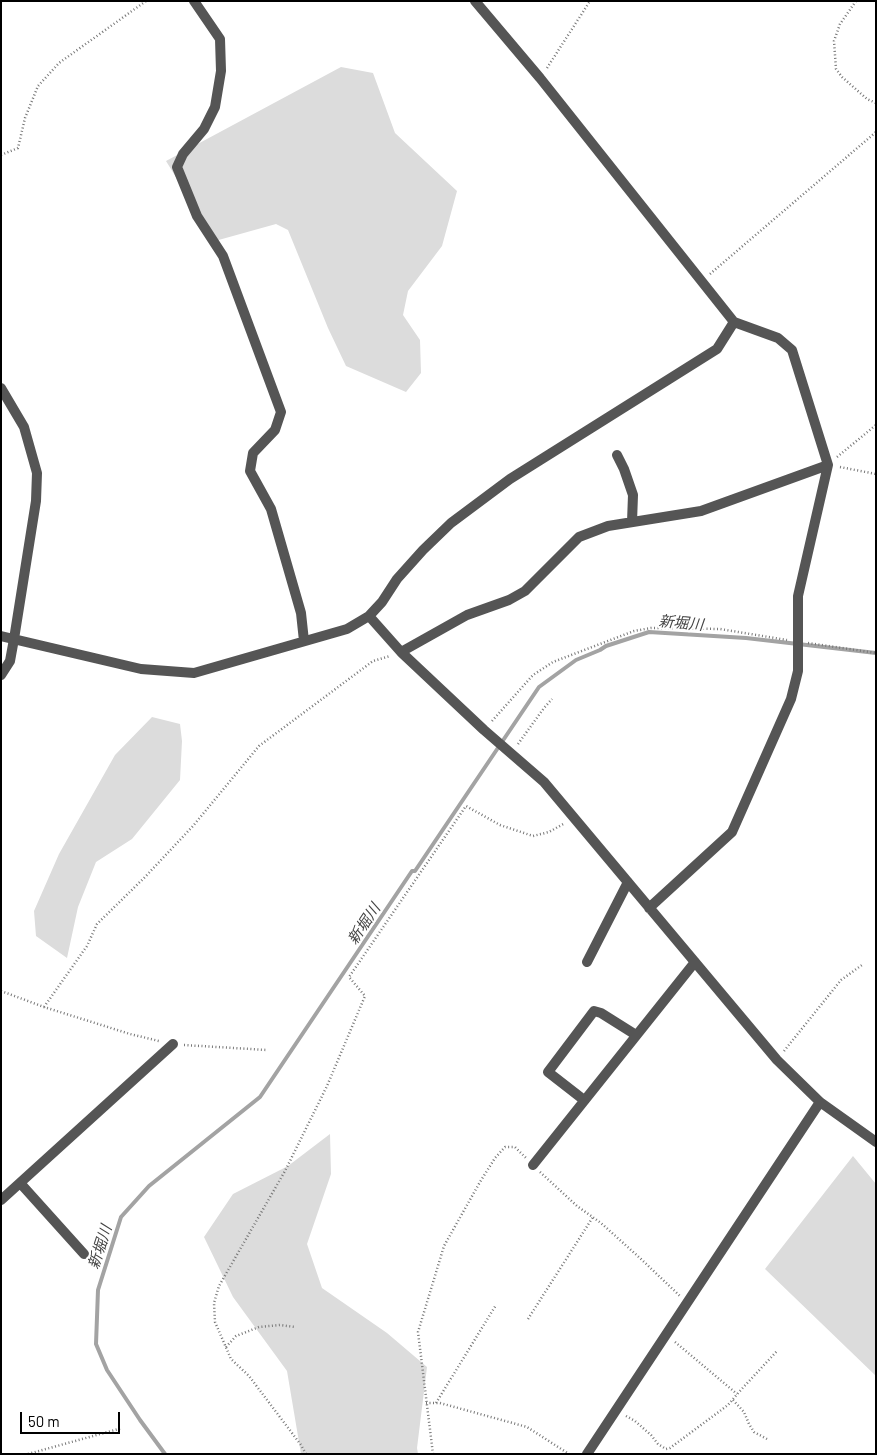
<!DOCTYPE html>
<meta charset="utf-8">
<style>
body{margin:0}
#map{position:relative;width:877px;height:1455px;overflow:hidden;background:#fff;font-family:Barlow,sans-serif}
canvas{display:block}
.frame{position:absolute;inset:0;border:2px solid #000;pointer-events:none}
.scale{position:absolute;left:20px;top:1412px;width:100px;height:22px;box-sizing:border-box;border:2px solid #000;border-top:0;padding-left:6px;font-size:15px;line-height:18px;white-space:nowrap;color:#000;-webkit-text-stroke:4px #fff;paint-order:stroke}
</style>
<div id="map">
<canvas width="877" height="1455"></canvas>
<div class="frame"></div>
<div class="scale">50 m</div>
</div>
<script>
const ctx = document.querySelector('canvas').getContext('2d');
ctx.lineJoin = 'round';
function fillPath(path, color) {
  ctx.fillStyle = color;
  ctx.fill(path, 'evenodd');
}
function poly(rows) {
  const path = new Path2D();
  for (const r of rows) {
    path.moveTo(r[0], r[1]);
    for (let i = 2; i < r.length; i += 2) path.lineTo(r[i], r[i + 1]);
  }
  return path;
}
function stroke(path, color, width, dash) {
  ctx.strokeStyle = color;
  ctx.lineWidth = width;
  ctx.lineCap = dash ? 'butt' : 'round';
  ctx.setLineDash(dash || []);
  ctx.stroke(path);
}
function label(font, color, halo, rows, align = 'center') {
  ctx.font = font + ' Barlow,"Noto Sans JP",sans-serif';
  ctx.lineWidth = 4;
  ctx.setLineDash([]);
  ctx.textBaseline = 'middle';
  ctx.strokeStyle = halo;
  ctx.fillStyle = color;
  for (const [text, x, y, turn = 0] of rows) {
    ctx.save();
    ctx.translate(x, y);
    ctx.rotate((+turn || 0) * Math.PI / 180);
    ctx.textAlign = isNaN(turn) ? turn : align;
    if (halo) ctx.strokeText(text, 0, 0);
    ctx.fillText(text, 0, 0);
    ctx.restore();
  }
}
fillPath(poly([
 [341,67,373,73,395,133,457,191,442,246,408,291,403,315,420,340,421,373,406,392,346,366,328,328,288,230,276,224,215,241,166,161],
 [152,717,180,724,182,741,180,780,132,839,96,862,78,907,67,958,36,936,34,911,59,854,115,755],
 [330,1134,331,1174,307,1244,322,1288,387,1333,427,1367,417,1448,418,1454,301,1454,287,1371,233,1297,204,1237,233,1194,288,1166],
 [853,1156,876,1184,876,1376,765,1269]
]), '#dcdcdc');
stroke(poly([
 [165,1454,140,1420,107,1370,96,1344,98,1290,121,1217,149,1186,260,1097,412,871,415,871,539,687,576,660,600,650,606,646,649,632,746,638,876,653]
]), '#a3a3a3', 4);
stroke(poly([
 [856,1,840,24,834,41,836,69,842,77,867,99,876,103],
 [547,68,590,1],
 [1,155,18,148,25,118,38,86,59,63,146,1],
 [710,274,876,132],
 [837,457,876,425],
 [840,467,876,474],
 [808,643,876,653],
 [492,721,533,675,553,662,634,631,651,628,720,629,787,640],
 [518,744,544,708,552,699],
 [1,991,44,1007,130,1034,159,1041],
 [44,1007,87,946,97,924,145,877,193,826,259,746,373,661,390,656],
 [184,1045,267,1050],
 [784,1051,841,980,862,965],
 [540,1172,577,1206,601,1223,641,1259,680,1296],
 [528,1319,593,1217],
 [675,1342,737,1394],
 [226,1347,236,1336,259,1327,280,1325,295,1327],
 [733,1400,744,1412,749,1424,754,1432,767,1439],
 [426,1403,440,1403,527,1427,569,1454],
 [436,1403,496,1305],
 [626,1416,635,1421,651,1435,658,1444,666,1449,670,1448,728,1405,739,1392,777,1351],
 [28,1454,122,1428],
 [306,1454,301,1445,249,1376,231,1359,215,1322,214,1303,219,1286,285,1171,327,1086,365,996,349,977,466,806,500,825,533,836,549,832,565,823],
 [433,1454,418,1332,444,1246,480,1182,495,1158,505,1147,515,1147,526,1158]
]), '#777', 2.5, [1, 2.5]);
stroke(poly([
 [194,1,220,39,221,71,215,107,204,129,183,154,177,167,197,216,223,256,281,412,275,430,253,453,250,471,271,509,301,613,304,641],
 [475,1,540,78,734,322,778,338,792,350,828,465,798,596,798,671,791,699,732,832,649,908],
 [1,388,24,427,37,473,36,501,14,639,10,661,1,675],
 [617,455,624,469,633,495,632,522],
 [369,616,401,652,484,730,544,782,777,1060,820,1102,876,1142],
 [1,636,141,669,194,673,347,629,369,616,382,602,397,579,423,550,451,523,510,479,717,349,734,322],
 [401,652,467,615,509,600,525,591,579,537,608,526,701,511,828,465],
 [587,962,628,882],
 [584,1100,548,1072,594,1011,601,1013,636,1035],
 [533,1165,695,962],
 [21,1184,84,1254],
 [1,1200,173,1044],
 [587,1454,820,1102]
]), '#555', 10);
label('italic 15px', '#444', '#fff', [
 ["新堀川",681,623,5],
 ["新堀川",364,924,-56],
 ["新堀川",100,1247,-72]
]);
</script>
